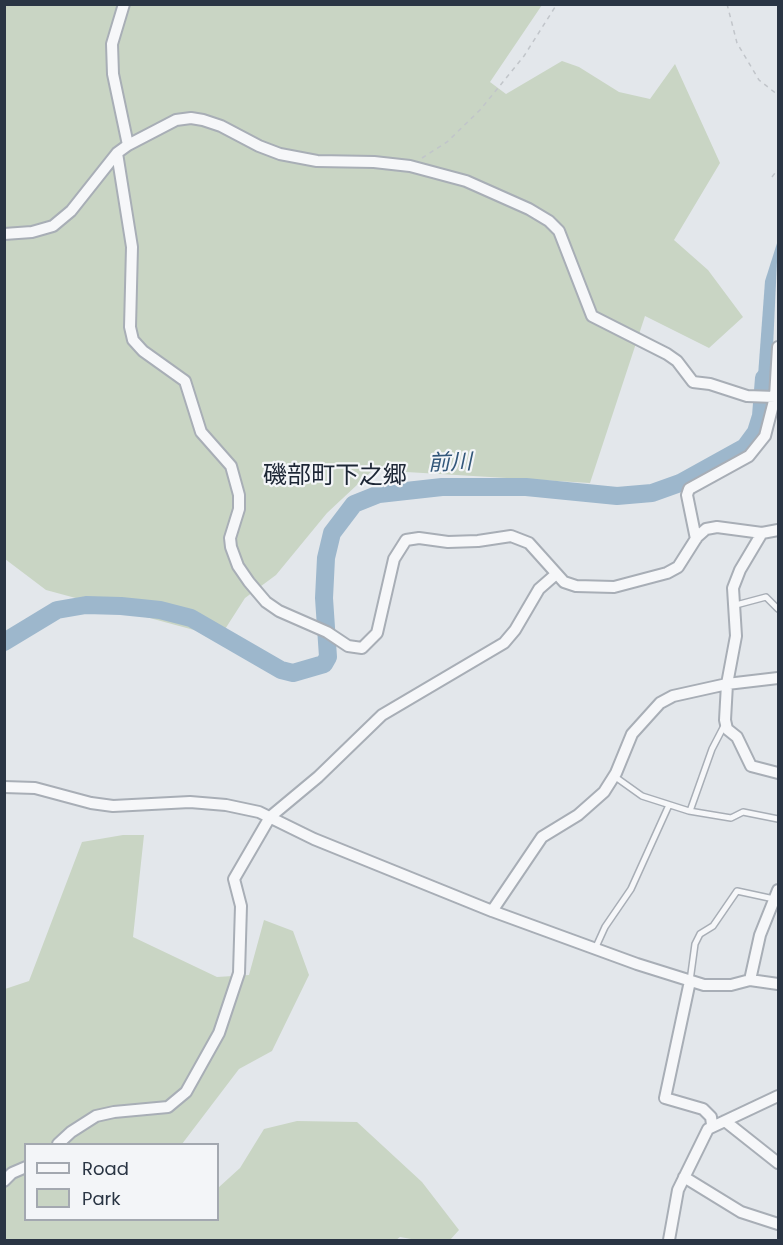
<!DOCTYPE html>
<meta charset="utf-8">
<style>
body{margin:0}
#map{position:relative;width:783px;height:1245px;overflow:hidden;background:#e3e7eb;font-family:Poppins,sans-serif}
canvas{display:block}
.frame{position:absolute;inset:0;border:6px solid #2a3544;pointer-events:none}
.legend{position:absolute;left:24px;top:1143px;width:195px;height:78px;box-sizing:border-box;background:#f3f5f8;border:2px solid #a3a8b0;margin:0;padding:8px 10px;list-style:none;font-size:18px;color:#2a3544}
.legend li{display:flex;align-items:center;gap:12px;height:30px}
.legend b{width:30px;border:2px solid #a3a8b0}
</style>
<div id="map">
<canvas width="783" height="1245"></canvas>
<div class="frame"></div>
<ul class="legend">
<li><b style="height:8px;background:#f6f7f9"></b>Road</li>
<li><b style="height:16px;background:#c9d5c4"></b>Park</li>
</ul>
</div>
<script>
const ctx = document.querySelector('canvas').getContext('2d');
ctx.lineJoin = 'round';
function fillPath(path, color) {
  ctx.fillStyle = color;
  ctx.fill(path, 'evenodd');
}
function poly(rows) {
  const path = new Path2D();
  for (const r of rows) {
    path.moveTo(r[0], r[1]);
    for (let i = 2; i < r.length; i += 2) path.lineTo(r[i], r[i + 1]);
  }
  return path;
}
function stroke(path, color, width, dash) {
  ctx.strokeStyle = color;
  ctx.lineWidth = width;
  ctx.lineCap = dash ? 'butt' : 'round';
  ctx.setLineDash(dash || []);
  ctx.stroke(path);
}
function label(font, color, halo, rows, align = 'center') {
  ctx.font = font + ' Poppins,"Noto Sans JP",sans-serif';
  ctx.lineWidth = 4.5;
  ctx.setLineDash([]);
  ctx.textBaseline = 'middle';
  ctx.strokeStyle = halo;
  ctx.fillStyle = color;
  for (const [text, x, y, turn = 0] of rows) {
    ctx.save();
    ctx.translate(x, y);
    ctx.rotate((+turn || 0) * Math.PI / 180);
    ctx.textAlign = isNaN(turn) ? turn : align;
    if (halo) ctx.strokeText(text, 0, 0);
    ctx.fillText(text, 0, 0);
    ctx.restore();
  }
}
fillPath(poly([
 [4,5,542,5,490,82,506,94,562,61,579,67,619,92,650,99,675,64,720,163,674,240,708,270,743,317,709,348,645,316,590,483,373,470,327,513,276,575,245,598,220,637,46,590,5,559],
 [123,835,144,835,133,937,217,977,249,975,264,920,293,931,309,975,272,1051,239,1069,182,1144,26,1144,26,1220,218,1220,218,1188,240,1168,264,1129,297,1121,357,1122,422,1182,459,1230,450,1240,417,1240,400,1237,396,1240,5,1240,5,989,29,981,82,842]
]), '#c9d5c4');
fillPath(poly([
 [778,240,771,390,757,389,765,281]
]), '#9db7cc');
stroke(poly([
 [4,642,57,610,86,605,121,606,160,610,191,618,281,670,293,673,324,664,328,657,324,598,326,558,332,533,354,504,379,494,442,487,526,487,617,496,652,493,680,483,745,447,756,432,761,416,764,378]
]), '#9db7cc', 18);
const lane = poly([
 [736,605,766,597,778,609],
 [614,776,642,796,689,811,731,818,743,812,778,819],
 [690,811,712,749,725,724],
 [595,949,605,927,631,889,669,805],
 [690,981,695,944,700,934,713,926,737,891,774,899]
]);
const street = poly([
 [124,4,112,44,113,74,128,145],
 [117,153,132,247,130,327,133,340,143,351,185,381,201,432,231,466,239,495,239,509,230,538,231,547,238,566,249,582,266,602,279,611,327,632,348,646,362,648,377,633,394,559,406,540,419,538,448,542,478,541,511,536,529,543,564,582,576,586,614,587,667,573,678,567,697,537,706,529,717,527,762,533,778,530],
 [4,234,32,232,53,226,71,211,117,153,128,145,176,120,191,118,203,120,221,126,259,146,280,154,317,161,374,162,410,166,466,181,529,209,549,221,559,231,592,316,667,354,677,361,693,382,710,384,747,396,775,397],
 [762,533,740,570,733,588,736,636,727,684,725,720,727,729,737,737,751,766,778,773],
 [696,539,687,495,689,489,749,456,765,436,775,397,778,347],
 [4,787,35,788,91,803,113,806,190,802,226,805,259,812,314,839,492,911,637,964,704,985,731,985,750,980,778,984],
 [492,911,542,837,578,815,604,792,616,773,632,734,660,703,673,696,727,684,778,678],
 [750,980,760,935,778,890],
 [690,981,665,1098,703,1109,711,1117,712,1125],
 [725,1121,778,1163],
 [58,1144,71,1132,96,1116,114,1112,168,1107,186,1092,219,1033,239,973,241,906,234,879,270,817,318,777,382,715,504,643,515,630,539,589,555,575],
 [684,1177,741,1212,778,1224],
 [4,1181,12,1173,26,1167],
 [669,1240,678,1190,708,1129,778,1096]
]);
stroke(lane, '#a8aeb6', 8);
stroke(street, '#a8aeb6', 14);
stroke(poly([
 [727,4,737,43,759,80,778,95],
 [422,158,447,142,480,110,524,56,557,4],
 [772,177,778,169]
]), '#c1c5ca', 1.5, [4.5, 4.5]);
stroke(lane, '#f6f7f9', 5);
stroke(street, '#f6f7f9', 10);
label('italic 22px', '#32577a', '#f3f5f8', [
 ["前川",450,464,-2]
]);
label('24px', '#1c2635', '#f3f5f8', [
 ["磯部町下之郷",335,477]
]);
</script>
